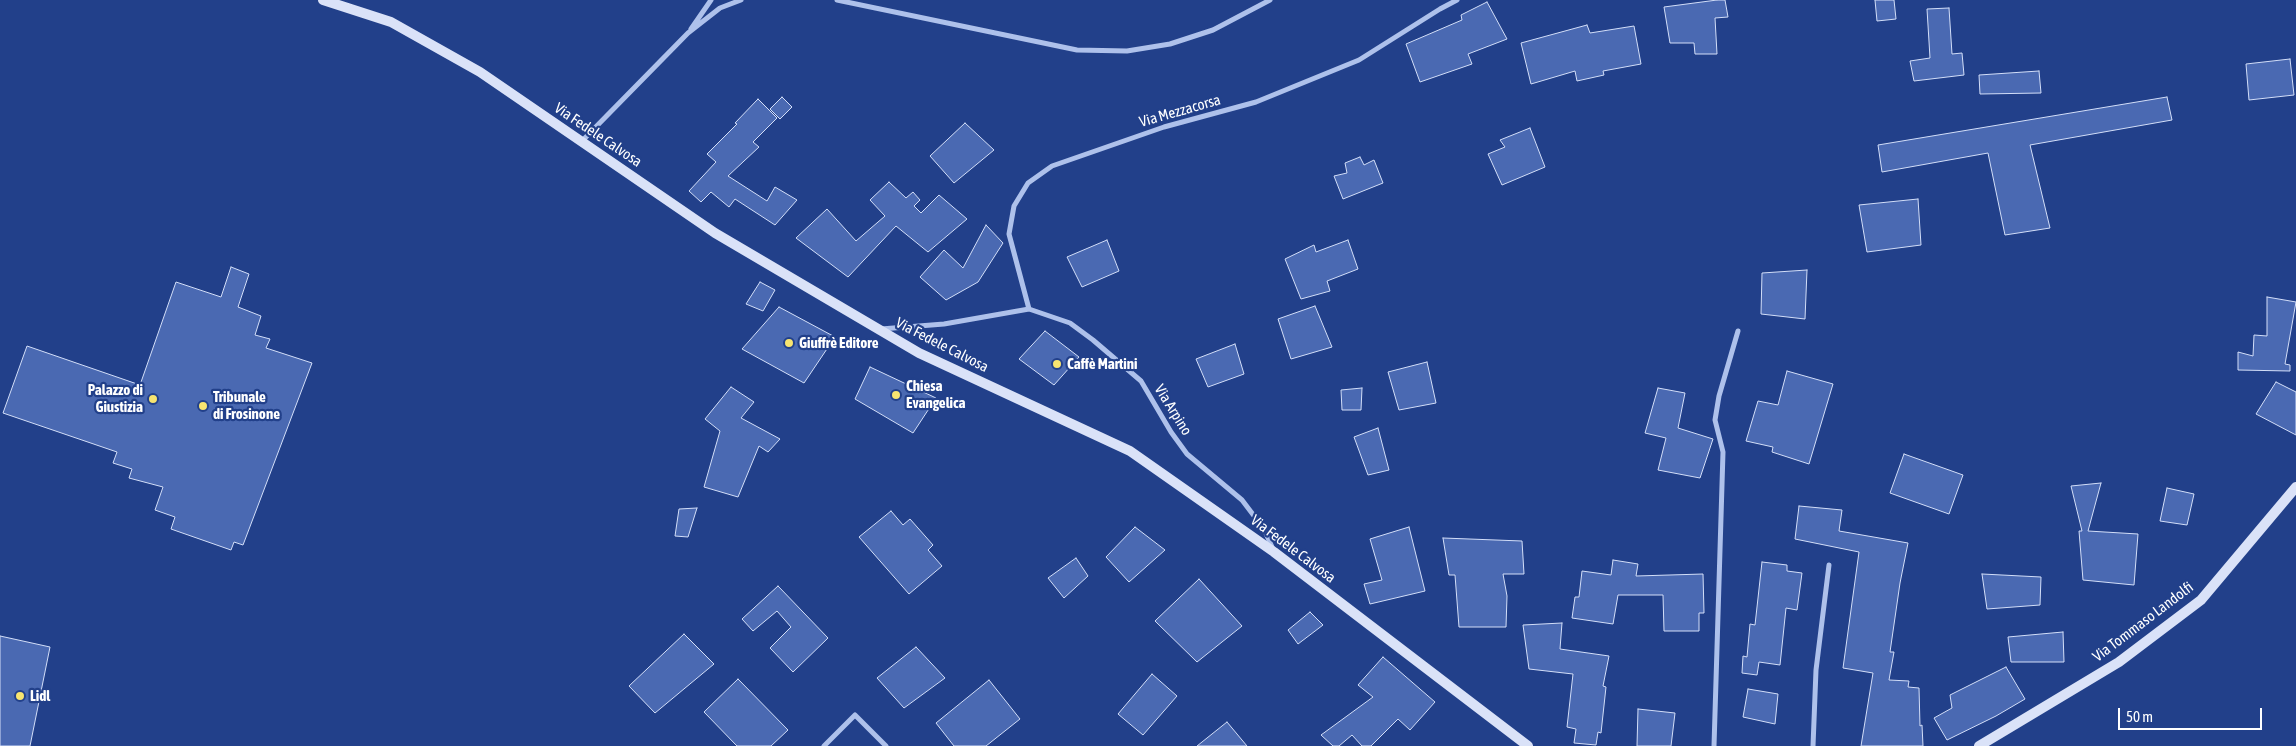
<!DOCTYPE html>
<meta charset="utf-8">
<style>
body{margin:0}
#map{position:relative;width:2296px;height:746px;overflow:hidden;background:#22408a;font-family:"Asap Condensed",sans-serif}
canvas{display:block}
.scale{position:absolute;left:2118px;top:708px;width:144px;height:22px;box-sizing:border-box;border:2px solid #fff;border-top:0;padding-left:6px;font-size:15px;line-height:18px;white-space:nowrap;color:#fff;-webkit-text-stroke:4px #22408a;paint-order:stroke}
</style>
<div id="map">
<canvas width="2296" height="746"></canvas>
<div class="scale">50 m</div>
</div>
<script>
const ctx = document.querySelector('canvas').getContext('2d');
ctx.lineJoin = 'round';
function fillPath(path, color) {
  ctx.fillStyle = color;
  ctx.fill(path, 'evenodd');
}
function poly(rows) {
  const path = new Path2D();
  for (const r of rows) {
    path.moveTo(r[0], r[1]);
    for (let i = 2; i < r.length; i += 2) path.lineTo(r[i], r[i + 1]);
  }
  return path;
}
function stroke(path, color, width, dash) {
  ctx.strokeStyle = color;
  ctx.lineWidth = width;
  ctx.lineCap = dash ? 'butt' : 'round';
  ctx.setLineDash(dash || []);
  ctx.stroke(path);
}
function label(font, color, halo, rows, align = 'center') {
  ctx.font = font + ' "Asap Condensed",sans-serif';
  ctx.lineWidth = 4.5;
  ctx.setLineDash([]);
  ctx.textBaseline = 'middle';
  ctx.strokeStyle = halo;
  ctx.fillStyle = color;
  for (const [text, x, y, turn = 0] of rows) {
    ctx.save();
    ctx.translate(x, y);
    ctx.rotate((+turn || 0) * Math.PI / 180);
    ctx.textAlign = isNaN(turn) ? turn : align;
    if (halo) ctx.strokeText(text, 0, 0);
    ctx.fillText(text, 0, 0);
    ctx.restore();
  }
}
const building = poly([
 [1717,0,1725,0,1728,17,1715,18,1717,54,1695,54,1694,43,1670,43,1664,7,1717,0],
 [1875,0,1894,0,1896,19,1877,21,1875,0],
 [1487,2,1507,39,1468,54,1472,64,1420,82,1406,44,1462,20,1461,15,1487,2],
 [1949,8,1952,54,1962,53,1964,75,1914,81,1910,61,1930,58,1927,9,1949,8],
 [1587,25,1590,33,1634,26,1641,64,1603,71,1604,75,1577,81,1575,71,1531,84,1521,43,1587,25],
 [2290,59,2294,95,2249,100,2246,64,2290,59],
 [2039,71,2041,93,1980,94,1979,75,2039,71],
 [782,97,792,107,780,119,770,109,782,97],
 [2167,97,2172,120,2030,145,2050,228,2005,235,1988,153,1882,172,1878,145,2167,97],
 [758,99,777,118,753,142,759,147,728,176,767,201,775,187,797,200,775,225,735,199,729,207,711,192,701,202,689,191,716,162,707,154,737,124,735,123,758,99],
 [965,123,994,150,954,183,930,156,965,123],
 [1530,128,1545,167,1502,185,1488,154,1505,147,1500,140,1530,128],
 [1360,157,1364,165,1374,160,1383,183,1343,199,1334,176,1347,173,1345,163,1360,157],
 [889,182,906,198,913,192,920,200,914,206,921,213,939,195,967,219,928,252,896,226,848,277,796,238,827,209,856,241,885,216,870,200,889,182],
 [1918,199,1921,245,1867,252,1859,205,1918,199],
 [986,225,1003,243,978,282,946,300,920,277,944,250,963,268,986,225],
 [1107,240,1119,271,1082,287,1067,257,1107,240],
 [1348,240,1358,269,1327,281,1330,291,1301,299,1285,259,1314,245,1316,252,1348,240],
 [231,267,249,274,238,307,261,316,255,335,270,339,266,348,312,363,243,545,234,542,231,550,171,529,175,517,155,510,163,487,129,478,132,469,113,463,117,452,3,413,27,346,140,385,176,282,221,297,231,267],
 [1807,270,1805,319,1761,314,1762,273,1807,270],
 [760,282,775,290,763,311,746,304,760,282],
 [2267,297,2296,302,2285,364,2290,365,2290,371,2238,370,2238,352,2253,356,2254,335,2267,336,2267,297],
 [1315,306,1332,347,1291,359,1278,319,1315,306],
 [779,307,835,337,804,383,742,349,779,307],
 [1045,331,1079,357,1054,385,1019,359,1045,331],
 [1235,344,1244,374,1208,387,1196,359,1235,344],
 [1427,362,1436,403,1399,410,1388,372,1427,362],
 [870,367,936,398,913,433,855,399,870,367],
 [1787,371,1833,384,1809,464,1772,452,1773,447,1746,441,1758,401,1778,405,1787,371],
 [2276,382,2296,392,2296,435,2256,414,2276,382],
 [731,387,754,402,741,418,780,439,768,452,759,446,738,497,704,487,720,431,705,419,731,387],
 [1362,388,1361,410,1342,410,1341,390,1362,388],
 [1658,388,1685,393,1678,428,1713,439,1700,478,1658,470,1666,438,1645,433,1658,388],
 [1378,428,1389,470,1368,475,1354,437,1378,428],
 [1904,454,1963,475,1949,514,1890,493,1904,454],
 [2101,483,2088,531,2138,534,2134,585,2083,580,2079,531,2082,531,2071,486,2101,483],
 [2167,488,2194,494,2187,525,2160,521,2167,488],
 [1799,506,1842,510,1839,531,1908,543,1900,583,1890,652,1894,652,1889,680,1909,681,1908,687,1919,688,1920,726,1922,725,1923,746,1861,746,1873,673,1843,668,1859,552,1795,539,1799,506],
 [697,508,688,537,675,536,679,509,697,508],
 [891,511,903,525,910,519,933,545,928,550,942,566,909,594,859,537,891,511],
 [1135,527,1165,550,1129,582,1106,557,1135,527],
 [1409,527,1425,591,1370,604,1364,584,1382,580,1370,539,1409,527],
 [1443,538,1522,541,1524,574,1503,574,1507,596,1506,627,1459,627,1455,575,1449,575,1443,538],
 [1076,558,1088,576,1064,598,1048,578,1076,558],
 [1613,560,1638,564,1636,576,1703,574,1704,613,1699,613,1699,631,1664,631,1663,595,1618,595,1613,624,1572,618,1575,597,1579,597,1582,571,1611,575,1613,560],
 [1762,562,1787,565,1787,571,1802,573,1797,610,1786,608,1780,665,1759,662,1757,675,1742,673,1743,656,1747,657,1750,624,1755,625,1762,562],
 [1982,574,2041,577,2040,605,1987,609,1982,574],
 [1199,579,1242,626,1197,662,1155,621,1199,579],
 [778,586,828,638,793,672,770,648,791,627,777,611,753,631,742,619,778,586],
 [1310,612,1323,625,1298,644,1288,630,1310,612],
 [1562,623,1560,649,1609,656,1603,686,1606,687,1601,733,1598,732,1596,745,1574,743,1576,729,1567,727,1573,674,1529,669,1523,625,1562,623],
 [2063,632,2064,662,2011,662,2008,637,2063,632],
 [684,634,714,664,655,713,629,686,684,634],
 [0,636,50,647,30,746,0,746,0,636],
 [916,647,945,678,904,708,877,678,916,647],
 [1383,657,1435,702,1410,730,1398,719,1371,746,1362,746,1352,735,1339,746,1333,746,1321,735,1373,697,1358,685,1383,657],
 [2006,667,2025,699,1996,716,1947,740,1934,718,1952,708,1950,695,2006,667],
 [1152,674,1177,696,1143,735,1118,714,1152,674],
 [738,679,788,730,771,746,737,746,704,712,738,679],
 [989,680,1020,719,986,746,954,746,936,723,989,680],
 [1748,689,1778,694,1775,724,1743,717,1748,689],
 [1638,709,1675,713,1671,746,1637,746,1638,709],
 [1227,722,1247,746,1197,746,1227,722]
]);
fillPath(building, '#4a69b2');
stroke(building, '#d3def8', 1);
stroke(poly([
 [837,0,1077,50,1127,51,1170,44,1213,30,1270,0],
 [691,29,711,0],
 [582,141,688,33,720,8,741,0],
 [1029,309,1009,234,1014,206,1028,183,1052,166,1164,127,1256,102,1359,60,1440,9,1457,0],
 [881,329,944,324,1029,309,1070,323,1093,340,1141,381,1171,432,1187,454,1242,500,1264,529,1272,547],
 [824,746,855,715,886,746],
 [1714,746,1723,452,1715,420,1719,396,1738,331],
 [1813,746,1816,670,1829,565]
]), '#aec1eb', 5);
stroke(poly([
 [323,0,391,22,480,72,715,233,919,353,1130,451,1274,552,1528,746],
 [1979,746,2119,662,2201,600,2296,487]
]), '#dae2f8', 10);
for (const [x, y, r, color] of [
 [789,343,5,"#f7e470"],
 [1057,364,5,"#f7e470"],
 [896,395,5,"#f7e470"],
 [153,399,5,"#f7e470"],
 [203,406,5,"#f7e470"],
 [20,696,5,"#f7e470"]
]) {
  const dot = new Path2D();
  dot.arc(x, y, r, 0, 2 * Math.PI);
  ctx.fillStyle = color;
  ctx.fill(dot);
  stroke(dot, '#22408a', 2);
}
label('15px', '#fff', '#22408a', [
 ["Via Mezzacorsa",1180,111,-16],
 ["Via Fedele Calvosa",598,135,34],
 ["Via Fedele Calvosa",942,345,27],
 ["Via Arpino",1173,410,58],
 ["Via Fedele Calvosa",1293,549,37],
 ["Via Tommaso Landolfi",2143,622,-37]
]);
label('bold 15px', '#fff', '#22408a', [
 ["Giuffrè Editore",799,343],
 ["Caffè Martini",1067,364],
 ["Chiesa",906,386],
 ["Evangelica",906,403],
 ["Palazzo di",143,390,"right"],
 ["Giustizia",143,407,"right"],
 ["Tribunale",213,397],
 ["di Frosinone",213,414],
 ["Lidl",30,696]
], 'left');
</script>
